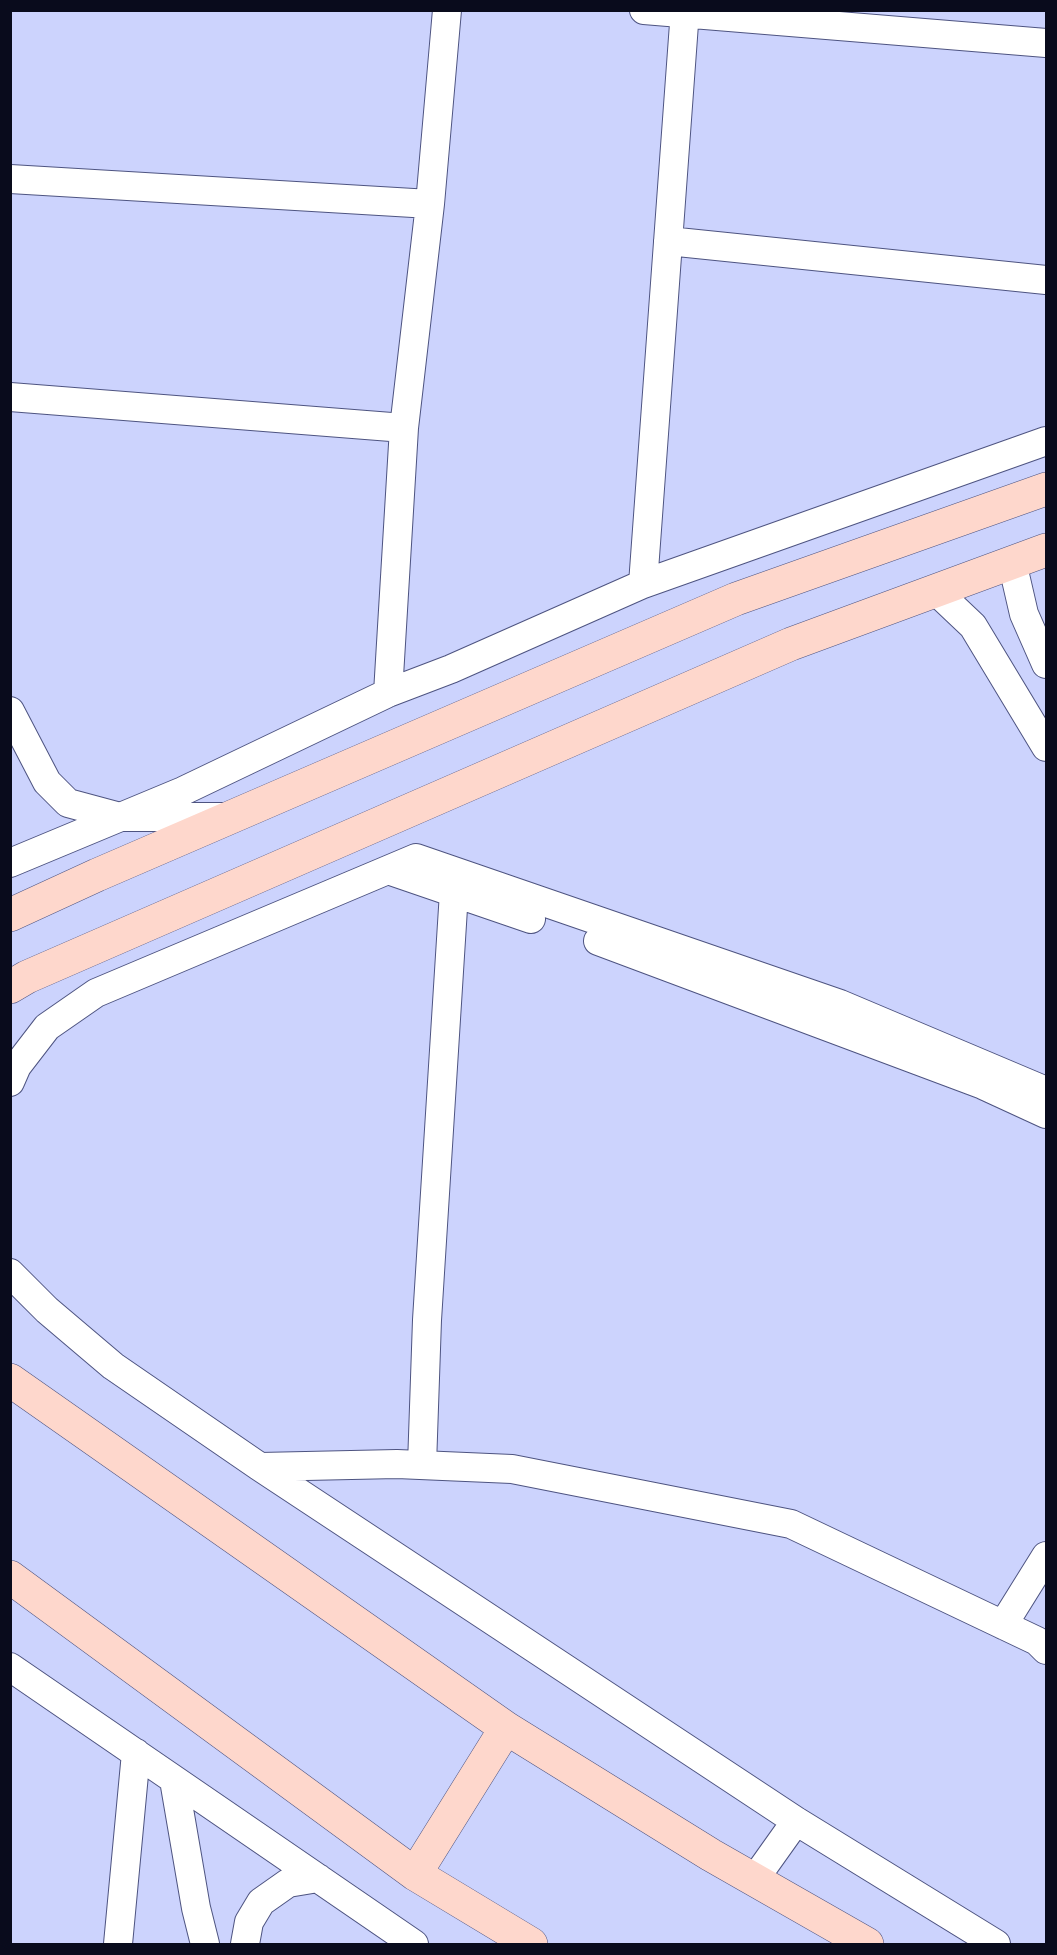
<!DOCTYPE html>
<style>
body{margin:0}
#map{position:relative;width:1057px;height:1955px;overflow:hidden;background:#ccd3fd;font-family:"Open Sans",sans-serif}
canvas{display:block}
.frame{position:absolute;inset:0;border:12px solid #090b1c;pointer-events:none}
</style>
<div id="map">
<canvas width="1057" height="1955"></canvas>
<div class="frame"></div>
</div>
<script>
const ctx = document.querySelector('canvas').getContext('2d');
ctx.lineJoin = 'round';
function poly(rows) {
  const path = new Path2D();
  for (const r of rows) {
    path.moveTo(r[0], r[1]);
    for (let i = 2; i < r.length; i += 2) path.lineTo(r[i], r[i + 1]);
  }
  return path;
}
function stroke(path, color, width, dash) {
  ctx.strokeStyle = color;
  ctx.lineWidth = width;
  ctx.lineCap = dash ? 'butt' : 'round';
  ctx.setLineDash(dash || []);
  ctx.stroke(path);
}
const minor = poly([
 [644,10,1046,43],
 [10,179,430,204],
 [668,241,1046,280],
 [10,397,404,428],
 [1012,562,1024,614,1046,664],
 [643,584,685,10],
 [935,590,973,626,1046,747],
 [388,693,404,428,430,204,447,10],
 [10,711,47,782,68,803,120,817,228,817],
 [10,863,183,791,388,693,451,669,643,584,1046,441],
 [388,870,531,919],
 [598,941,983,1085,1046,1114],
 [10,1082,17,1066,47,1027,96,993,416,858,840,1004,1046,1091],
 [10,1273,47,1310,113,1366,260,1467,796,1821,996,1944],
 [422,1465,427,1320,454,892],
 [260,1467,397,1464,512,1469,791,1524,1037,1641,1046,1650],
 [1003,1625,1046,1556],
 [10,1667,414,1944],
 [174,1780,196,1908,205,1944],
 [754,1880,796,1821],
 [118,1944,136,1753],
 [245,1944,249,1922,261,1902,288,1883,318,1878]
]);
const secondary = poly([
 [10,915,97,875,736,599,1046,489],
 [10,987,27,977,791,644,1046,550],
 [10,1380,506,1728,711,1855,867,1944],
 [10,1577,415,1874,531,1944],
 [415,1874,506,1728]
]);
stroke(minor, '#4e5481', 30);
stroke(secondary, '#4e5481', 34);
stroke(minor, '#fff', 28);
stroke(secondary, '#fed7cc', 33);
</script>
